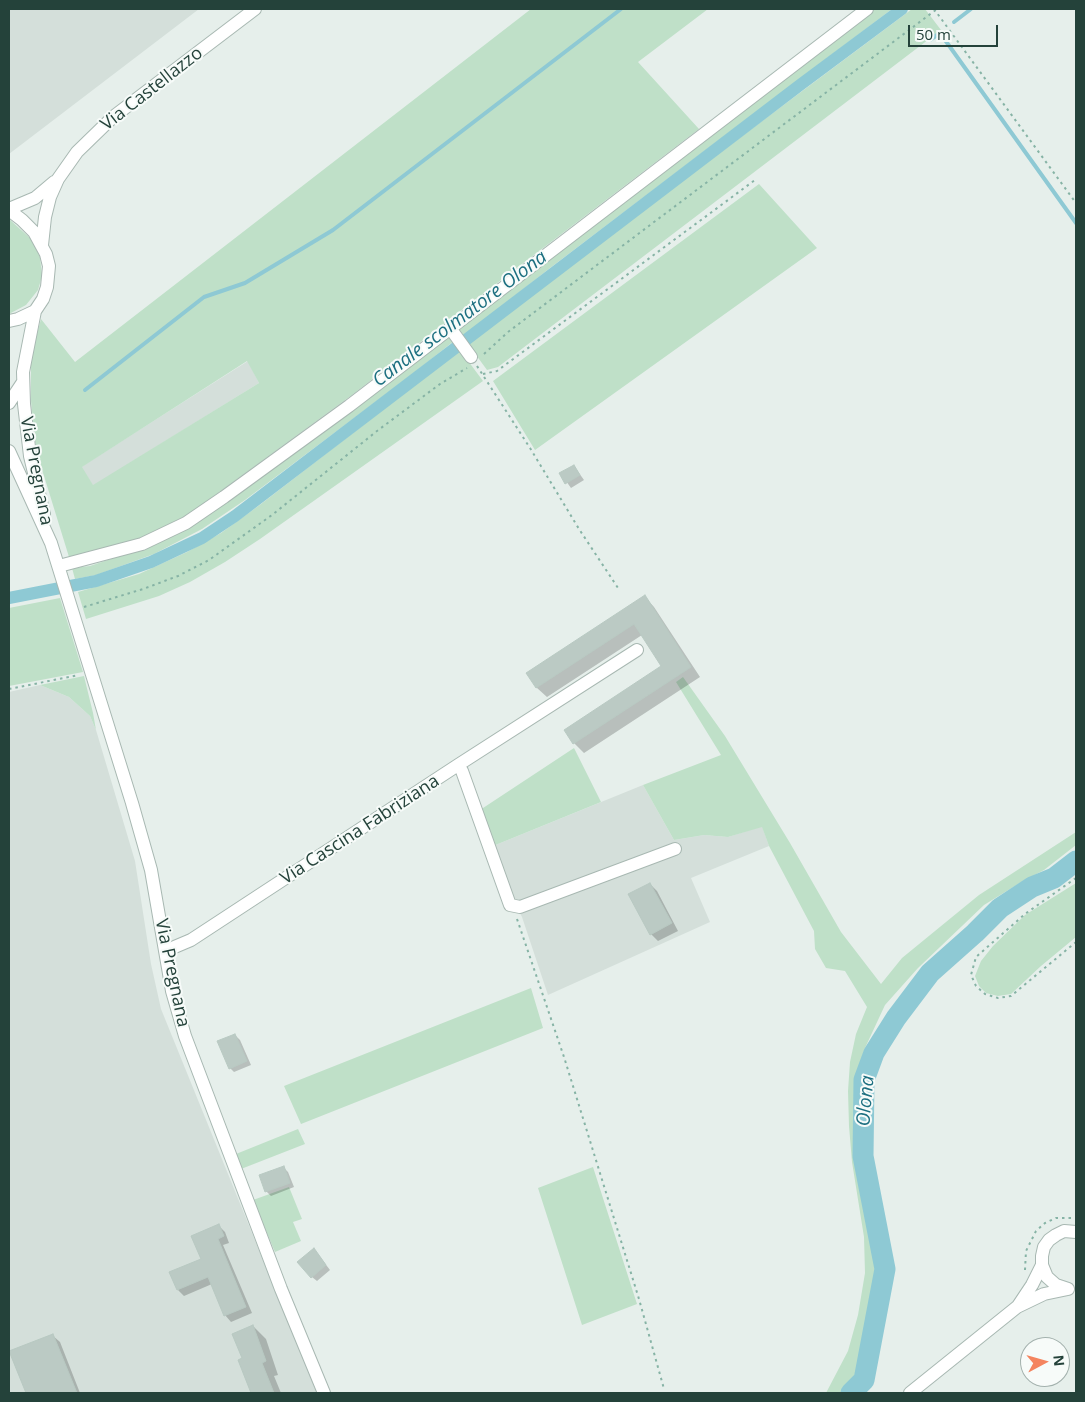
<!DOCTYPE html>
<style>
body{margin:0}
#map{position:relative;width:1085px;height:1402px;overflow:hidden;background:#e6efeb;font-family:"Open Sans",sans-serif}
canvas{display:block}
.frame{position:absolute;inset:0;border:10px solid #24423a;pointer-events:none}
.north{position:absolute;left:1020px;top:1337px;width:50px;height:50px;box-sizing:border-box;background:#f7fbf9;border:1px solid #a3b1ad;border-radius:50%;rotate:84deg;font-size:14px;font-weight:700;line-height:20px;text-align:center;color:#24423a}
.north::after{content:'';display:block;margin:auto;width:18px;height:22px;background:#f4845f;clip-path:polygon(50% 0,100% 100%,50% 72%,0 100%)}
.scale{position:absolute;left:908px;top:25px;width:90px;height:22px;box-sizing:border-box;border:2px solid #24423a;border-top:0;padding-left:6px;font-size:15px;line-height:18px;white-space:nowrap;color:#24423a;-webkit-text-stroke:4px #f7fbf9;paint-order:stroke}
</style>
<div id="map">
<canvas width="1085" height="1402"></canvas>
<div class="frame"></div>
<div class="north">N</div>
<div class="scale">50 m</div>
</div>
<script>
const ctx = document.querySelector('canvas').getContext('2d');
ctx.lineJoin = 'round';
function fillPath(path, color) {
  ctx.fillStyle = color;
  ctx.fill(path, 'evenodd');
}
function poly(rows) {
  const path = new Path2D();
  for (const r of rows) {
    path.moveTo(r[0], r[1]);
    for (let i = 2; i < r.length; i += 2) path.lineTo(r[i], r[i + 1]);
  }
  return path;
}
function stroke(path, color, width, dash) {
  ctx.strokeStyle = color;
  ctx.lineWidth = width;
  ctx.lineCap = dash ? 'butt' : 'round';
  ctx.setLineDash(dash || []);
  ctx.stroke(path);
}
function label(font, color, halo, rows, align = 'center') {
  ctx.font = font + ' "Open Sans",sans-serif';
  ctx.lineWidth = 4;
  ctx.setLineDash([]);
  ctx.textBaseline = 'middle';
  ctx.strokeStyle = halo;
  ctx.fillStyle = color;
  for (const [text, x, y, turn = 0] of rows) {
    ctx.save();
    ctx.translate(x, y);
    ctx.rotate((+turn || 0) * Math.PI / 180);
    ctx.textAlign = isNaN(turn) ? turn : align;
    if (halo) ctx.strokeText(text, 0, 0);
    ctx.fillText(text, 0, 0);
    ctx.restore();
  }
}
fillPath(poly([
 [9,9,199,9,9,154],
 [248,361,259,383,93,486,81,467],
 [40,685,69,697,90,716,96,730,135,861,151,964,161,1009,317,1393,9,1393,9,692],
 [643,785,674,840,704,835,728,837,762,826,769,846,691,878,710,922,548,995,522,917,511,895,493,846]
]), '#d4dfda');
fillPath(poly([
 [531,9,708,9,638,62,699,129,450,319,352,395,188,515,140,538,69,557,36,450,31,401,31,357,41,319,75,362],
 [247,361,259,383,93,485,82,467],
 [871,9,892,9,550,268,464,336,457,327],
 [912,9,925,9,941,30,498,367,487,370,468,344,591,249],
 [759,184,817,248,535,450,493,381],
 [9,219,31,239,40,257,42,276,38,290,26,305,9,314],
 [449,333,454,341,410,376,245,500,202,529,154,554,96,575,75,579,72,568,90,566,152,545],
 [460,350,483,381,260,539,225,562,190,582,159,596,86,619,78,592,139,574,187,552,221,533,261,504],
 [60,598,83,672,9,686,9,608],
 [84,676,93,713,96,730,90,716,69,697,40,685],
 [683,677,725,736,790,843,841,932,881,984,902,958,979,895,1076,832,1076,845,1044,870,1023,881,984,905,918,968,885,1005,865,1048,856,1076,858,1158,876,1270,855,1378,841,1393,826,1393,848,1351,858,1315,865,1273,864,1237,852,1162,849,1126,848,1091,850,1062,856,1034,867,1007,845,971,826,968,815,949,814,931,769,846,762,827,728,837,704,835,674,840,643,785,721,755,676,682],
 [574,748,601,802,493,846,480,810],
 [1076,883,1076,937,1041,966,1011,994,998,996,986,993,979,986,975,976,981,961,993,946,1025,915],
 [531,988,543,1028,301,1124,284,1086],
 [298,1129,305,1144,241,1169,236,1154],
 [593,1167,637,1304,582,1325,538,1188],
 [289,1187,302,1219,293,1222,301,1241,275,1252,253,1200]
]), '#bfe0c8');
fillPath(poly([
 [574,466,584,480,571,488,561,474],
 [645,597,654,607,700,677,584,753,574,743,663,666,642,635,547,697,537,688,528,673],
 [650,884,657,891,678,931,658,941,651,934],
 [235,1035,240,1040,251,1065,234,1072,230,1068],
 [283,1167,288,1172,294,1187,271,1196,266,1191],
 [219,1226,225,1232,229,1243,223,1245,252,1313,231,1322,225,1315,212,1284,184,1296,178,1290,202,1259],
 [314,1249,330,1270,317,1281,312,1277],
 [253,1326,266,1339,278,1375,274,1376,281,1393,253,1393,239,1360,243,1359],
 [52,1335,60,1342,80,1393,27,1393,11,1352]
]), '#0003');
stroke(poly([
 [954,22,971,9],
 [930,40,940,33,1076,223],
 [85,390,204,297,245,283,333,230,621,9]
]), '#8ec9d4', 4);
stroke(poly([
 [9,598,96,581,151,562,202,538,235,516,800,85,902,9]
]), '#8ec9d4', 12);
stroke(poly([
 [851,1393,864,1380,885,1269,863,1156,864,1080,874,1053,896,1018,930,973,975,933,1000,908,1032,887,1054,878,1076,861]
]), '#8ec9d4', 21);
const building = poly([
 [574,465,580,475,565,484,559,473,574,465],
 [645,595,691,667,573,744,564,730,661,666,634,624,536,688,526,673,645,595],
 [650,883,672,923,650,935,628,894,650,883],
 [235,1034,247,1061,229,1069,217,1041,235,1034],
 [284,1166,290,1183,265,1192,259,1175,284,1166],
 [219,1224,224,1236,218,1239,246,1307,224,1316,208,1277,177,1290,169,1272,201,1259,191,1236,219,1224],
 [314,1248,326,1265,311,1278,297,1262,314,1248],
 [253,1325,266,1361,262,1363,274,1393,251,1393,238,1360,242,1358,232,1334,253,1325],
 [53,1334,77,1393,26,1393,9,1351,53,1334]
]);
fillPath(building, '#bbcac4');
stroke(building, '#b8c9c2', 1);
const minor = poly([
 [9,209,35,198,54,182],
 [9,210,22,220,34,232,46,254,49,266,47,287,43,299,35,311,18,319,9,321],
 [42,245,45,217,50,197,58,179,77,152,113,117,255,9],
 [35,311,23,372,24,404,30,456,44,514],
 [450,328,471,357],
 [9,403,23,382],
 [9,451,51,543,132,803,151,870,172,991,185,1036,281,1289,324,1393],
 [59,566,142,544,186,523,224,497,349,406,867,9],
 [458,765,462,771,510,905,520,907,675,849],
 [165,951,191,940,458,765,637,650],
 [1068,1289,1056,1285,1047,1277,1042,1265,1042,1256,1044,1247,1049,1240,1056,1235,1064,1231,1076,1232],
 [1018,1306,1032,1285,1042,1265],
 [910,1393,1017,1307,1044,1294,1068,1289]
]);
stroke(minor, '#a8b8b2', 14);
stroke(poly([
 [934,9,1076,203],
 [484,354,508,332,937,9],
 [477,366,530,448,579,529,618,588],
 [483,374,497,371,755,180],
 [84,607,143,589,178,576,209,560,272,515,377,431,440,384,467,368],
 [9,689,79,675],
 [1076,878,1025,914,976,957,971,975,976,986,985,994,998,998,1011,996,1076,942],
 [517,919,564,1057,639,1299,664,1389],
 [1025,1270,1026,1251,1036,1231,1045,1223,1056,1218,1076,1218]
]), '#86b3a5', 2, [2.5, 4]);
stroke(minor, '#fff', 12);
label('18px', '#24423a', '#f7fbf9', [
 ["Via Castellazzo",152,89,-38],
 ["Via Pregnana",36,471,79],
 ["Via Cascina Fabriziana",360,830,-33],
 ["Via Pregnana",172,973,78]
]);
label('italic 19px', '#1c6f80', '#f7fbf9', [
 ["Canale scolmatore Olona",460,319,-37],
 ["Olona",866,1101,-85]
]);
</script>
